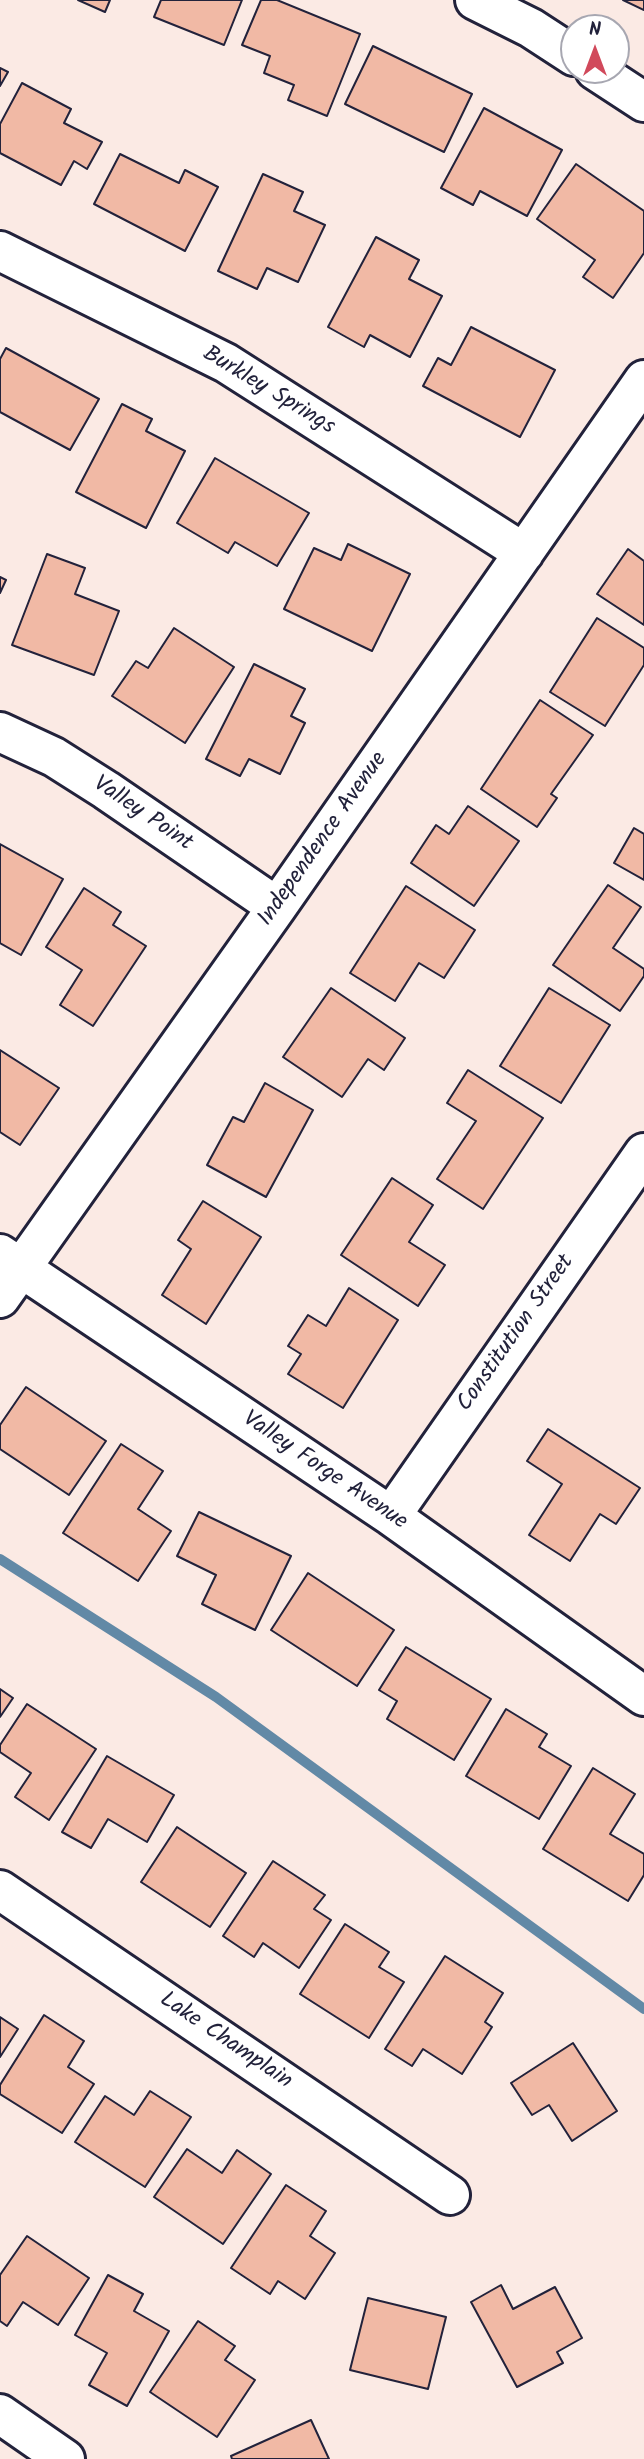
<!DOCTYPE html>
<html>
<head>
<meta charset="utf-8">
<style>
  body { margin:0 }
  #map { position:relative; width:644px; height:2459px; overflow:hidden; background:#fbeae4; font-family:Kalam,sans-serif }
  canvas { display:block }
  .north { position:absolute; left:560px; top:14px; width:70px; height:70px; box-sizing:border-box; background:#fff; border:2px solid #a7a7b1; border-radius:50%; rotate:0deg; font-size:19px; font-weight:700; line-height:28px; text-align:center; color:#22223b }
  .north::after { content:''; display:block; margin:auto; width:24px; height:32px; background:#d1495b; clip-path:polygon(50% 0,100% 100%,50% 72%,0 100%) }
</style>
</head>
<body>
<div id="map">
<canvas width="644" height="2459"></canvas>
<div class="north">N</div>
</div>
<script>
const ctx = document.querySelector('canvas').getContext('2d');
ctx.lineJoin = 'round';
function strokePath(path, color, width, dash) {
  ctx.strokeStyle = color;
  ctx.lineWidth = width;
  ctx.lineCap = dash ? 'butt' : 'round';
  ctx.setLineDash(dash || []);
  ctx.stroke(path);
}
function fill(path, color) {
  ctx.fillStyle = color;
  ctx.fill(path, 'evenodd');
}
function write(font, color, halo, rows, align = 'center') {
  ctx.font = font + ' Kalam,sans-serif';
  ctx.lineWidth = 5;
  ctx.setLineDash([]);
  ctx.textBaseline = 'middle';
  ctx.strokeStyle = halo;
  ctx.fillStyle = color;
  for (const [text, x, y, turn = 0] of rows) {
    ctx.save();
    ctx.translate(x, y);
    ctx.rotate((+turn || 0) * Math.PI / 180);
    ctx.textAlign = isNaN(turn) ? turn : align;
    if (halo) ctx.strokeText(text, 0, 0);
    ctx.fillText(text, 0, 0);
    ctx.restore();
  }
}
const stream = new Path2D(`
  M0,1559l216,138 428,312`);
const building = new Path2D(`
  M78,0h32l-5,12z
  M161,0h81l-18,45 -70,-28z
  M261,0h16l83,34 -33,82 -39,-16 6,-15 -30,-12 6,-17 -28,-11z
  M623,0h21v10z
  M373,46l99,48 -28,58 -99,-48z
  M0,68l8,4 -8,14z
  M22,83l49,26 -7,14 38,19 -15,27 -13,-8 -13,24 -61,-32v-29z
  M484,108l78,42 -35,66 -47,-25 -7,14 -32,-17z
  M120,154l59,29 6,-13 33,17 -33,64 -91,-47z
  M576,164l68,47v42l-31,45 -30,-21 12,-17 -58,-41z
  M263,174l40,18 -9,19 31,14 -27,57 -31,-14 -10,21 -39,-18z
  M376,237l43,23 -10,19 33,17 -32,61 -40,-22 -6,12 -36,-20z
  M471,327l84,43 -35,67 -97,-51 15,-28 13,7z
  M6,348l93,51 -29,51 -70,-38v-53z
  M122,404l30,15 -6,12 39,20 -39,77 -70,-36z
  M215,458l94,55 -32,53 -42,-24 -7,11 -51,-30z
  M348,544l62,30 -38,77 -88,-42 30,-61 27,12z
  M628,549l16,12v64l-47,-31z
  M47,554l38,14 -10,26 44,17 -25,64 -82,-30z
  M0,577l6,3 -6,13z
  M597,618l47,30v17l-39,61 -55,-34z
  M174,628l60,39 -49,76 -73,-47 24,-35 12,7z
  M254,664l51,25 -14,27 14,7 -25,51 -31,-15 -9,17 -34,-17z
  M540,700l53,35 -42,59 6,4 -20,29 -56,-38z
  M468,806l51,35 -45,65 -63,-43 25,-38 13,9z
  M634,828l10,6v46l-30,-17z
  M0,844l63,35 -42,76 -21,-12z
  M608,885l33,22 -28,41 31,21v7l-24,35 -67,-46z
  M406,886l69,44 -31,48 -25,-15 -24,38 -45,-28z
  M84,888l37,24 -8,13 33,21 -53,80 -33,-21 22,-35 -36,-23z
  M331,988l74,50 -21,32 -16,-11 -26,38 -59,-40z
  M549,988l61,37 -49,78 -61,-37z
  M0,1050l59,38 -39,57 -20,-13z
  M468,1070l75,48 -60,91 -46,-30 39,-58 -29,-18z
  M265,1083l48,27 -47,87 -59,-32 26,-48 11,5z
  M392,1178l41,27 -24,37 36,23 -27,41 -77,-51z
  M203,1201l58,36 -55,87 -44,-29 29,-46 -13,-9z
  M349,1288l49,32 -55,88 -55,-34 13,-20 -13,-8 20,-31 18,11z
  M26,1387l80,54 -37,54 -69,-46v-24z
  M548,1429l92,59 -24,36 -16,-10 -30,47 -41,-26 33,-51 -35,-23z
  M121,1444l42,27 -25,38 33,22 -33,50 -75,-48z
  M199,1512l92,44 -36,74 -53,-26 14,-29 -39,-19z
  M308,1573l86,57 -37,56 -86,-56z
  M406,1647l85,52 -37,61 -67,-41 10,-18 -18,-11z
  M0,1689l13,9 -13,19z
  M27,1704l69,45 -47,71 -34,-23 16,-24 -31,-21v-7z
  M506,1709l41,25 -8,13 32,19 -32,53 -73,-43z
  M107,1756l67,39 -27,47 -39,-23 -17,29 -29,-16z
  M593,1768l42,26 -25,40 34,20v21l-16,26 -85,-52z
  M177,1827l69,46 -36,54 -69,-45z
  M273,1861l52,34 -11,14 17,11 -32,48 -36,-25 -9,14 -31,-21z
  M345,1924l44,28 -10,15 25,15 -35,56 -69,-44z
  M445,1956l58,37 -18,29 7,5 -30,47 -39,-25 -11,17 -27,-17z
  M44,2015l40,26 -16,26 26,17 -32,49 -62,-39v-9z
  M0,2017l18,12 -18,28z
  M573,2043l44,68 -45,30 -23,-36 -17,10 -21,-32z
  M150,2091l41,26 -46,70 -70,-45 30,-46 29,19z
  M187,2149l35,24 15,-23 34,24 -48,70 -69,-47z
  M286,2185l40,26 -16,25 25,17 -30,46 -27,-18 -8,13 -39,-26z
  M27,2236l62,42 -31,47 -35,-23 -16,24 -7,-5v-46z
  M108,2275l35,19 -9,17 35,20 -42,75 -38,-21 18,-32 -32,-18z
  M501,2285l12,24 42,-22 27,51 -25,14 6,11 -46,24 -46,-85z
  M368,2298l78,19 -18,72 -78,-19z
  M198,2321l37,25 -10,14 30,20 -38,57 -67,-45z
  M311,2420l18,39h-97l-1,-3z`);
const minor = new Path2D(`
  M475,0l56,28 43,28
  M595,70l49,32
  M0,251l226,112 298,190
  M0,732l54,25 52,33 171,117
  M0,1254l391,262 253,180
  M0,1298l277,-391 367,-527
  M391,1516l253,-363
  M0,1890l450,305
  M0,2414l65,45`);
const streetNames = [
  ["Burkley Springs",268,392,31],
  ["Valley Point",142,815,34],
  ["Independence Avenue",324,840,-55],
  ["Constitution Street",517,1334,-55],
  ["Valley Forge Avenue",324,1472,34],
  ["Lake Champlain",225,2042,34]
];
strokePath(stream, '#6289a6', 10);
fill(building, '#f1b9a5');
strokePath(building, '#22223b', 2);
strokePath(minor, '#22223b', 44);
strokePath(minor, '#fff', 38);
write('23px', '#22223b', '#fff', streetNames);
</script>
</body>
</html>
